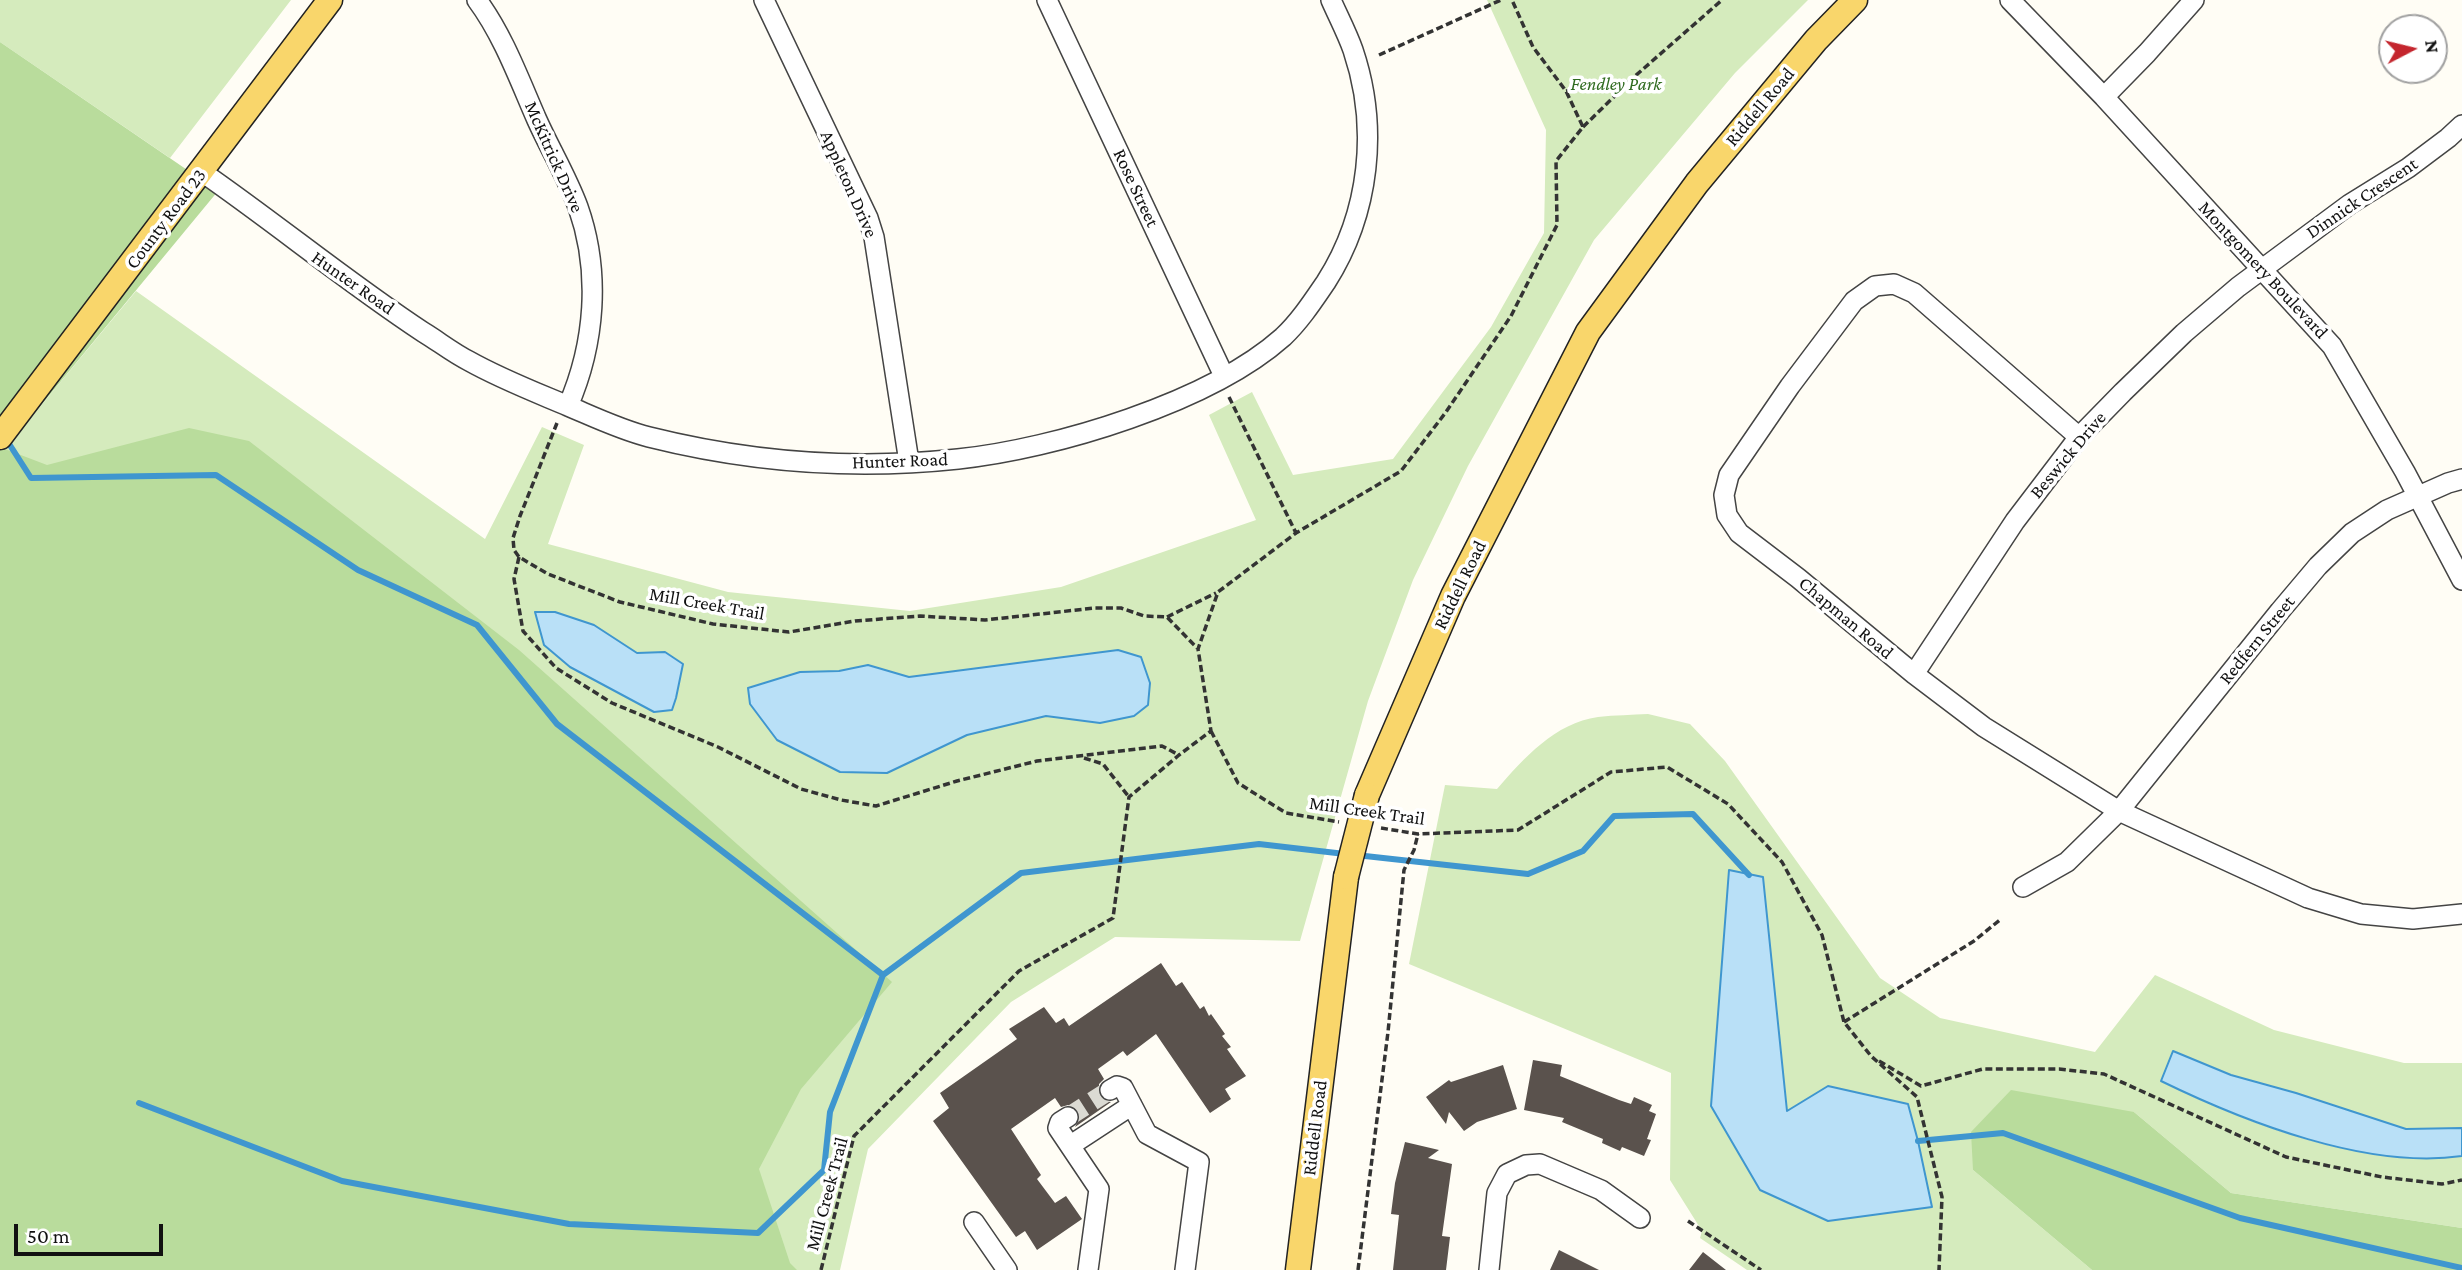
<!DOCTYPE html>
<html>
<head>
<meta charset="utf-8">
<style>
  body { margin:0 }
  #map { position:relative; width:2462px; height:1270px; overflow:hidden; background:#fffdf5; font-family:"Crimson Pro",serif }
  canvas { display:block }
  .north { position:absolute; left:2378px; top:14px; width:70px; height:70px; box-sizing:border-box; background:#fff; border:2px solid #a0a0a0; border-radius:50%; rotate:83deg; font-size:19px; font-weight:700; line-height:28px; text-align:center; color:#111 }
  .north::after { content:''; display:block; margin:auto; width:24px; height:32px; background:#c4262e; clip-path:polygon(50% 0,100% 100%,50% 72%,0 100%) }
  .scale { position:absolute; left:14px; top:1224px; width:149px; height:32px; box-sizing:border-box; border:4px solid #111; border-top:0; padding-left:9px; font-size:21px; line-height:24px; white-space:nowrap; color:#111; -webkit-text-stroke:5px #fff; paint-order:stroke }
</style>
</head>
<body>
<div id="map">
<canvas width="2462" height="1270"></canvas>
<div class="north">N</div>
<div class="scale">50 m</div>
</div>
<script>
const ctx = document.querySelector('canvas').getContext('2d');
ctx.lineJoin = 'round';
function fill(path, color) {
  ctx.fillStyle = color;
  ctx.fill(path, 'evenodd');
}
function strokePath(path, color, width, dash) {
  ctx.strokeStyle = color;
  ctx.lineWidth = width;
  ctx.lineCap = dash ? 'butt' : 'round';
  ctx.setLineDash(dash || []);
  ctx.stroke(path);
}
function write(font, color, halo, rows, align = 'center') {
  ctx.font = font + ' "Crimson Pro",serif';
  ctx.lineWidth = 7;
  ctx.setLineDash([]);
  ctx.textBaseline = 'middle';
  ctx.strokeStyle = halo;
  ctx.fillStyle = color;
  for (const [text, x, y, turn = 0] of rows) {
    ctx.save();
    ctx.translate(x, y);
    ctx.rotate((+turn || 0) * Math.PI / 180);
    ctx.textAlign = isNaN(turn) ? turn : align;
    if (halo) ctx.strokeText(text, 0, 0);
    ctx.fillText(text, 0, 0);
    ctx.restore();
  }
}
const green = new Path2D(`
  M0,0h291l-121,158 -170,-116z
  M1487,0h321l-73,73 -141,167 -126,226 -55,114 -45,121 -68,240 -185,-4 -104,65 -143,147 -28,121h-840l5,-821 131,-158 349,248 57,-112 42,18 -36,99 180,48 182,19 151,-24 195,-67 -47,-105 43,-23 41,83 100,-16 98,-132 53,-94 2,-103z
  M1648,714l42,10 35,37 155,217 60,40 155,34 60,-77 119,55 130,33h58v65l-56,1 -175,-54 -58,-24 -12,30c83,42 207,89 301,75v72l-231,-35 -97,-81 -161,58 119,100h-345l-47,-32 2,-7 -32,-51 1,-107 -262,-109 36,-179 52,4c27,-31 58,-66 101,-72 17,-2 34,-2 50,-3zM1729,871l34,6 24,234 121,-7 10,37 14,65 -172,-16 -49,-84z`);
const forest = new Path2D(`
  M0,42l218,149 -213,258 42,16 142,-37 60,13 270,209 373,332 -91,107 -42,80 31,94 7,7h-797z
  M2011,1090l123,22 97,81 231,35v42h-370l-119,-100 -2,-38z`);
const water = new Path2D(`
  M535,612h20l39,13 43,28 28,-1 18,12 -7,34 -4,12 -18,2 -84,-45 -26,-22z
  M1118,650l23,7 9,26 -2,22 -14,11 -34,7 -54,-7 -79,19 -80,38 -47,-1 -63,-32 -27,-36 -2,-16 52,-16 39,-1 29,-6 41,12z
  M1729,870l34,7 24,234 41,-25 80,18 10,37 14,66 -104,14 -68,-31 -49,-84z
  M2173,1051l58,24 65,18 110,36 56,-1v28c-94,14 -217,-34 -301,-75z`);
const stream = new Path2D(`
  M6,439l25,39 185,-3 142,95 119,55 80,99 326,251
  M1356,855l172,19 55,-23 31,-35 79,-2 56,61
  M139,1103l203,78 227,43 189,9 66,-63 6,-58 53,-137 138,-102 238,-29 86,10
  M1918,1141l85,-8 237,85 222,50`);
const building = new Path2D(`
  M1161,963l15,23 6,-4 18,27 4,-3 5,10 2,-2 14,20 -3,2 9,11 -4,2 19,27 -21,13 6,10 -21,14 -54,-79 -29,22 -4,-5 -25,18 6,10 -5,5v11l5,6 7,1 -36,25 5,-10 -2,-7 -10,-5 -7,2 -6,-9 -44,31 30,46 -4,4 18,24 11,-7 16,23 -45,31 -12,-19 -9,6 -83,-116 16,-13 -9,-15 77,-54 -8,-10 35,-22 12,16 8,-5 5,8z
  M1533,1060l29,5 -2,11 59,24 12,4 3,-7 18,8 -3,6 7,3 -9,25 4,1 -7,16 -22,-9 -2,4 -18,-8 1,-4 -41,-17 2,-4 -40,-8z
  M1503,1065l14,44 -40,13 -13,9 -15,-19 -3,12 -20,-27 23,-17 2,2z
  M1405,1142l34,8 -11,8 24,6 -10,72 8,1 -4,33h-53l6,-55 -8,-1 4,-31z
  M1559,1250l40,20h-49z
  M1703,1252l23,18h-37z`);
const minorTunnel = new Path2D(`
  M1068,1117l42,-27`);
const path = new Path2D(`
  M1379,55l122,-55
  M1566,91l60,-7 96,-84
  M1583,127l43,-42
  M1229,397l67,136
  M557,423l-37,93 -7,22 1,12 5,7 29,17 72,28 93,22 76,8 66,-11 65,-5 65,4 110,-12h26l23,8 23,1 30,31
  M519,557l-5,22 9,52 33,37 56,35 106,44 83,42 40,11 35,6 81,-25 80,-20 125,-15 17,9
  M1167,617l49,-24
  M1211,731l27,52 48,30 53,9
  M1084,758l19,6 26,33
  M1381,828l37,6 100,-4 93,-58 56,-5 61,37 54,58 40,73 22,87 27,34 46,41 25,100 -3,73
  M1844,1022l130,-81 27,-22
  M1879,1061l42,25 62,-17h76l45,5 182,83 96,20 60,7 20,-4
  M1688,1221l73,49
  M821,1270l33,-134 165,-165 94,-53 16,-121 50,-42 32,-24 -13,-82 20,-57 78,-59 105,-62 45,-59 65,-96 46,-91 -1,-64 27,-34 -17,-36 -33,-44 -21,-47
  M1358,1270l30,-238 16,-162 10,-20 4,-16`);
const minor = new Path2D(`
  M477,0c26,35 42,79 60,120 13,29 30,57 41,87 23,65 17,137 -10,199
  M764,0l104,218 6,19 35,225
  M1047,0l177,376
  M2010,0l94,97 228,249 73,126 57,108
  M2104,97l43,-44 47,-53
  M202,172c75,52 145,110 221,160 15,9 30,21 46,29 32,18 66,31 99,45 26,11 53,24 81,31 100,25 206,33 309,22 97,-10 252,-57 325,-122 17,-16 30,-36 43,-55 44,-69 53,-155 27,-232 -6,-17 -15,-34 -22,-50
  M2079,437l-165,-144 -20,-9 -19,2 -21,15 -64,85 -61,89 -5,20 3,20 12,18 59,45 116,96 70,53 135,84 189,87 53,16 52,5 49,-5
  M1914,674l101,-153 64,-84 44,-45 61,-59 54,-46 112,-83 58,-36 40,-30 14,-13
  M2023,887l44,-25 52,-51 161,-200 38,-45 34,-33 35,-23 61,-27 14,-4
  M1110,1090l7,-4 6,2 24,46 52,28 -14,108
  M1068,1117l-8,5 -2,6 41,61 -11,81
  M1071,1145l61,-40
  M974,1222l33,48
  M1489,1270l8,-77 10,-19 19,-9 14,-1 61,26 39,28`);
const major = new Path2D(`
  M0,437l330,-437
  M1367,795l86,-199 135,-264 109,-149 119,-143 39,-40
  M1298,1270l48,-393`);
const majorBridge = new Path2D(`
  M1346,877l21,-82`);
const parkNames = [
  ["Fendley Park",1616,84]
];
const streetNames = [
  ["Riddell Road",1760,107,-50],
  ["McKitrick Drive",554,157,66],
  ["Appleton Drive",849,184,66],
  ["Rose Street",1136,188,65],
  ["Dinnick Crescent",2362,198,-34],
  ["County Road 23",166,219,-53],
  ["Montgomery Boulevard",2263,270,47],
  ["Hunter Road",353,283,35],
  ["Beswick Drive",2068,455,-50],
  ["Hunter Road",900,461,-2],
  ["Riddell Road",1460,585,-64],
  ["Mill Creek Trail",707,604,10],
  ["Chapman Road",1846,618,40],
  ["Redfern Street",2257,640,-51],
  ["Mill Creek Trail",1367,811,8],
  ["Riddell Road",1315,1128,-83],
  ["Mill Creek Trail",827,1194,-75]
];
fill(green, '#d5ebbd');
fill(forest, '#b9dc9c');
fill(water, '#b9e0f7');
strokePath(water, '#3f96cf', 2);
strokePath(stream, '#3f96cf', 6);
fill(building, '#5a524d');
strokePath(minorTunnel, '#dbdad3', 19, [19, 10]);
strokePath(minor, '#444', 22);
strokePath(major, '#222', 27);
strokePath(path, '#333', 3.5, [7, 3.5]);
strokePath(minor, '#fff', 19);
strokePath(major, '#f9d66b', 24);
strokePath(majorBridge, '#222', 27, []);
strokePath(majorBridge, '#f9d66b', 24);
write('italic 19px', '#2f6b1f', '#fff', parkNames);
write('19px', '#111', '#fff', streetNames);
</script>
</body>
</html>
